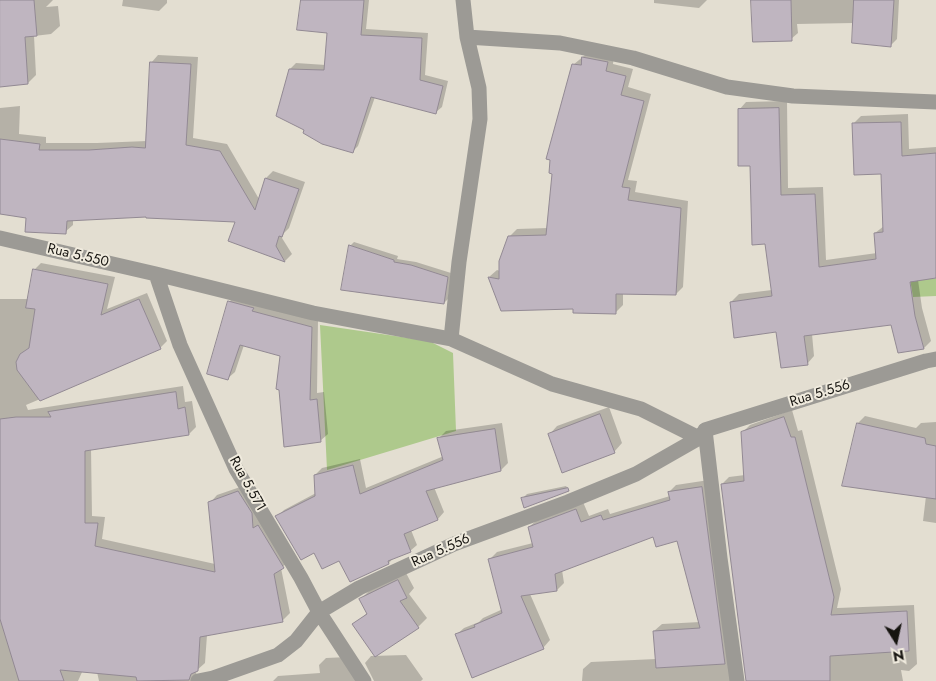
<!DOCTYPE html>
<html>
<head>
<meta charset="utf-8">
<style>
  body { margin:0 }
  #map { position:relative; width:936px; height:681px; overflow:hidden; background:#e3ded1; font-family:Jost,sans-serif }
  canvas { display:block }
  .north { position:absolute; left:871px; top:616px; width:50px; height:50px; -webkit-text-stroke:4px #f0ebde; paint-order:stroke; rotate:170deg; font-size:14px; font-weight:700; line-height:20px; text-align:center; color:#161410 }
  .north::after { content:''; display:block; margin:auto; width:18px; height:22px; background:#161410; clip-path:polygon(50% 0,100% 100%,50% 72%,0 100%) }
</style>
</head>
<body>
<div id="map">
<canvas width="936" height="681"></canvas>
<div class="north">N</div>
</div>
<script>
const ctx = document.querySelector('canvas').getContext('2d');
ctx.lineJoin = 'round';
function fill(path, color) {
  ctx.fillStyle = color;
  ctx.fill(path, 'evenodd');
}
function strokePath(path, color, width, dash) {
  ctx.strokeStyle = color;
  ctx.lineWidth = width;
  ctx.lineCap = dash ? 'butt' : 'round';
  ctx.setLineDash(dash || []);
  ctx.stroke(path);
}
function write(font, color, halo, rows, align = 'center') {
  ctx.font = font + ' Jost,sans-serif';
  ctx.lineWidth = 4;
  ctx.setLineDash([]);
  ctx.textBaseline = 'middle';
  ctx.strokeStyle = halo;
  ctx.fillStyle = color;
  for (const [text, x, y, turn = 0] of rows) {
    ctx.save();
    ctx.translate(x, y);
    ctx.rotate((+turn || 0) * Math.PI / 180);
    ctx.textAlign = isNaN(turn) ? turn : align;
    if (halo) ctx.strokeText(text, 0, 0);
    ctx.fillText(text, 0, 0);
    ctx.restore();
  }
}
const green = new Path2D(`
  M923,221l10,58 3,-1v18l-23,1 -11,-67z
  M320,325l109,16 24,12 3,78 -129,39z`);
const shadow = new Path2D(`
  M5,0h48l-7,7 12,-1 2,20 -9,8 -17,2 2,39 -8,8 -28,2v-75z
  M123,0h44v3l-8,8 -37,-5z
  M302,0h67l-3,29 62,4 -3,42 23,6 -6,26 -6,5 -61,-15 -17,49 -6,6 -46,-23 -16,-60 6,-6 30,2 2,-33z
  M654,0h53l-8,8 -45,-5z
  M752,0h147l-2,39 -6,6 -37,-22 -57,1 1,9 -7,6z
  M591,50l23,5 -1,9 20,5 -5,18 23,7 -23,86 9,1 -2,11 53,9 -5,86 -7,7 -53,-1v12l-7,7 -42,-4 -85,-31 8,-7 3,1 9,-34 8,-8 31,-1 25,-163z
  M158,55l40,2 -5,81 34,6 32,55 7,-21 7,-7 32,11 -16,46 -5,5 -2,5 10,16 -7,7 -56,-20 8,-20 -90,-5 -74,4v5l-8,7 -37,-15 -28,-4v-105l20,-2 -1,28 27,3v6h51l50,-2 4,-78z
  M787,101l1,87 35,-1 3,73 51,-7 -2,-20 9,-7 -2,-53 -29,-49 8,-8 47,-2 1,35 27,-2v130l-18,3 4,28 9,33 -7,7 -25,4 -7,-29 -80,11 2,22 -7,8 -30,-33 -46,-29 8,-8 33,-4 -6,-47 -27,-133 7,-8z
  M354,242l44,14 -1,3 19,3 35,11 -3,26 -4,4 -94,-57z
  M41,263l74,14 -8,32 40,-16 20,48 -7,7 -134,57 2,5 155,-24 2,16 7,-1 4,26 -7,7 -98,14 1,68 13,1 -3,22 113,25 -5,-61 7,-8 29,-10 45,75 -10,8 9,45 -7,7 -76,15 -2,28 -9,8 1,9 3,1h-101l-7,-31 -14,31h-78v-382h28l6,-29z
  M236,295l82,25 -1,73 7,-1 4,42 -8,7 -39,-86 -37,-10 -9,27 -8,7 2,-77z
  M609,407l13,36 -8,9 -65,-17 8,-9z
  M792,410l6,21 4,-1 39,159 -4,19 77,-3 3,59 -8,7 -8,-1 2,11h-156l-25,-197 7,-7 16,-2 -3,-42 8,-8z
  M865,416l51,12 5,-5 15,-1v101l-13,-2 3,-25 -83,-11 15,-62z
  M502,423l6,40 -7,7 -67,17 10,25 -6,7 -27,11 6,15 -7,6 -16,6 -5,6 -38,18 -11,-22 -25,-8 -38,-34 7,-7 32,-17 -1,-18 7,-7 38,-9 6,29 78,-32 -5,-18 7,-7z
  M709,480l30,201h-157l1,-12 8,-7 65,-3 -2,-28 8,-7 38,-2 -22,-83 -24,-3 -92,34 2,13 -7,7 -27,4 20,46 -7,8 -87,-13 8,-7 15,-6 4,-4 20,-9 -13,-50 7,-7 36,-9 -4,-16 8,-7 46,-18 6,14 19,-7 2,5 60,-18 -1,-4 7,-7z
  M566,486l3,4 -44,17 -2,-9 4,-4z
  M406,573l8,15 -5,6 18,24 -9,9 -43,28 -21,-30 14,-13 -7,-13 8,-8z
  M406,655l17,24 -2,2h-47l-9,-18 6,-7z
  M348,657l17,24h-92l5,-5 42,-3 -1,-8 7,-7z`);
const building = new Path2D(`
  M0,0h34l3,36 -12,1 3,47 -28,3z
  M301,0h63l-3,35 61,3 -2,42 23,6 -7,28 -65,-17 -18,56 -31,-9 -19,-11 1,-3 -28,-14 13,-47 35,1 3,-37 -30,-3z
  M751,0h40l1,41 -39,1z
  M854,0h40l-3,47 -39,-4z
  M582,57l26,5 -2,9 20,5 -5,19 23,6 -22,86 8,1 -2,12 53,8 -5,87 -60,-1v20l-43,-1v-4l-72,2 -13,-34 11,2v-18l9,-25 38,-1 6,-61 -3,-1 1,-13 -4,-1 26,-95 9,1z
  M150,62l41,2 -5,81 34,6 35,59 10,-32 34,11 -17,48 -3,-1 -3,10 9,16 -57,-21 7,-19 -89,-4v-1l-79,4 -1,13 -41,-2 1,-14 -26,-4v-75l40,5 -1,6h50l43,-3 13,1z
  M779,108l2,87 34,-1 4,73 57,-8 -2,-26 9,-1 -2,-58 -27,1 -2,-52 49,-1 1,34 34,-3v125l-26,4 5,34 9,33 -26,4 -7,-28 -87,11 4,29 -27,3 -5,-36 -42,6 -4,-36 42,-6 -7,-52 -13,1 -2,-79h-12v-57z
  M349,245l45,15v2l17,3 37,12 -4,27 -103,-14z
  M33,269l75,15 -7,31 38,-16 22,50 -121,52 -23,-31 -1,-8 4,-8 9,-6 6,-39 -9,-1z
  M228,301l26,7 -2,3 60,16 -2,73 7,-1 4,43 -37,5 -5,-57 -3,-1 4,-33 -40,-11 -12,35 -21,-6z
  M176,392l2,17 7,-2 4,28 -104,16v72h13l-3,23 120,26 -7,-70 30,-11 14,22 1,15 5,-3 26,43 -10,6 9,48 -83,15 -2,34 -7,3 -2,6 -52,1 -1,-4 -76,-7 4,11h-45l-19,-62v-200l16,-2h35l-3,-5z
  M600,414l15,39 -53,20 -14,-39z
  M784,417l7,20h4l39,160 -3,18 76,-4 2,40 -79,5v25h-84l-25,-197 23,-3 -3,-49z
  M857,423l68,15 1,6 10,2v53l-94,-13z
  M495,429l6,42 -75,20 12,29 -34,14 7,18 -23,9 1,3 -39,18 -11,-21 -17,8 -8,-16 -13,7 -26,-44 40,-20 -1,-21 39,-10 7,29 83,-34 -6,-22z
  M702,487l23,177 -69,4 -3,-37 47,-3 -23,-87 -21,6 -3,-10 -98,37 2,17 -36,5 23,53 -72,29 -17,-44 20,-7 -1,-2 28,-12 -14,-54 45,-12 -5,-20 48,-18 5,13 20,-7 2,5 67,-20 -2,-8z
  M568,488l1,3 -45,17 -3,-10z
  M398,580l9,18 -7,3 19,27 -44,29 -23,-33 15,-10 -8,-15z`);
const minor = new Path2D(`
  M467,37l93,6 73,15 94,29 66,9 143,6
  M0,238l156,36 157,39 138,26 101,45 89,25 58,29
  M156,274l24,71 56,124 65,109 18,34 45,69
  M451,339l8,-77 21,-143 -1,-31 -12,-51 -4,-37
  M705,430l15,128 17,123
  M705,430l221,-69 10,-2
  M198,681l15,-3 65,-23 18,-14 23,-29 40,-24 95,-44 114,-42 68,-28 63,-36 4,-5`);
const streetNames = [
  ["Rua 5.550",78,256,13],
  ["Rua 5.556",820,394,-17],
  ["Rua 5.571",247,484,61],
  ["Rua 5.556",441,551,-24]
];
fill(green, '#aec98c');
fill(shadow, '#0003');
fill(building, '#bfb5c0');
strokePath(building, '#928993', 1);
strokePath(minor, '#9c9a95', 15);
write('14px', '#161410', '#f0ebde', streetNames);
</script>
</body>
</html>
